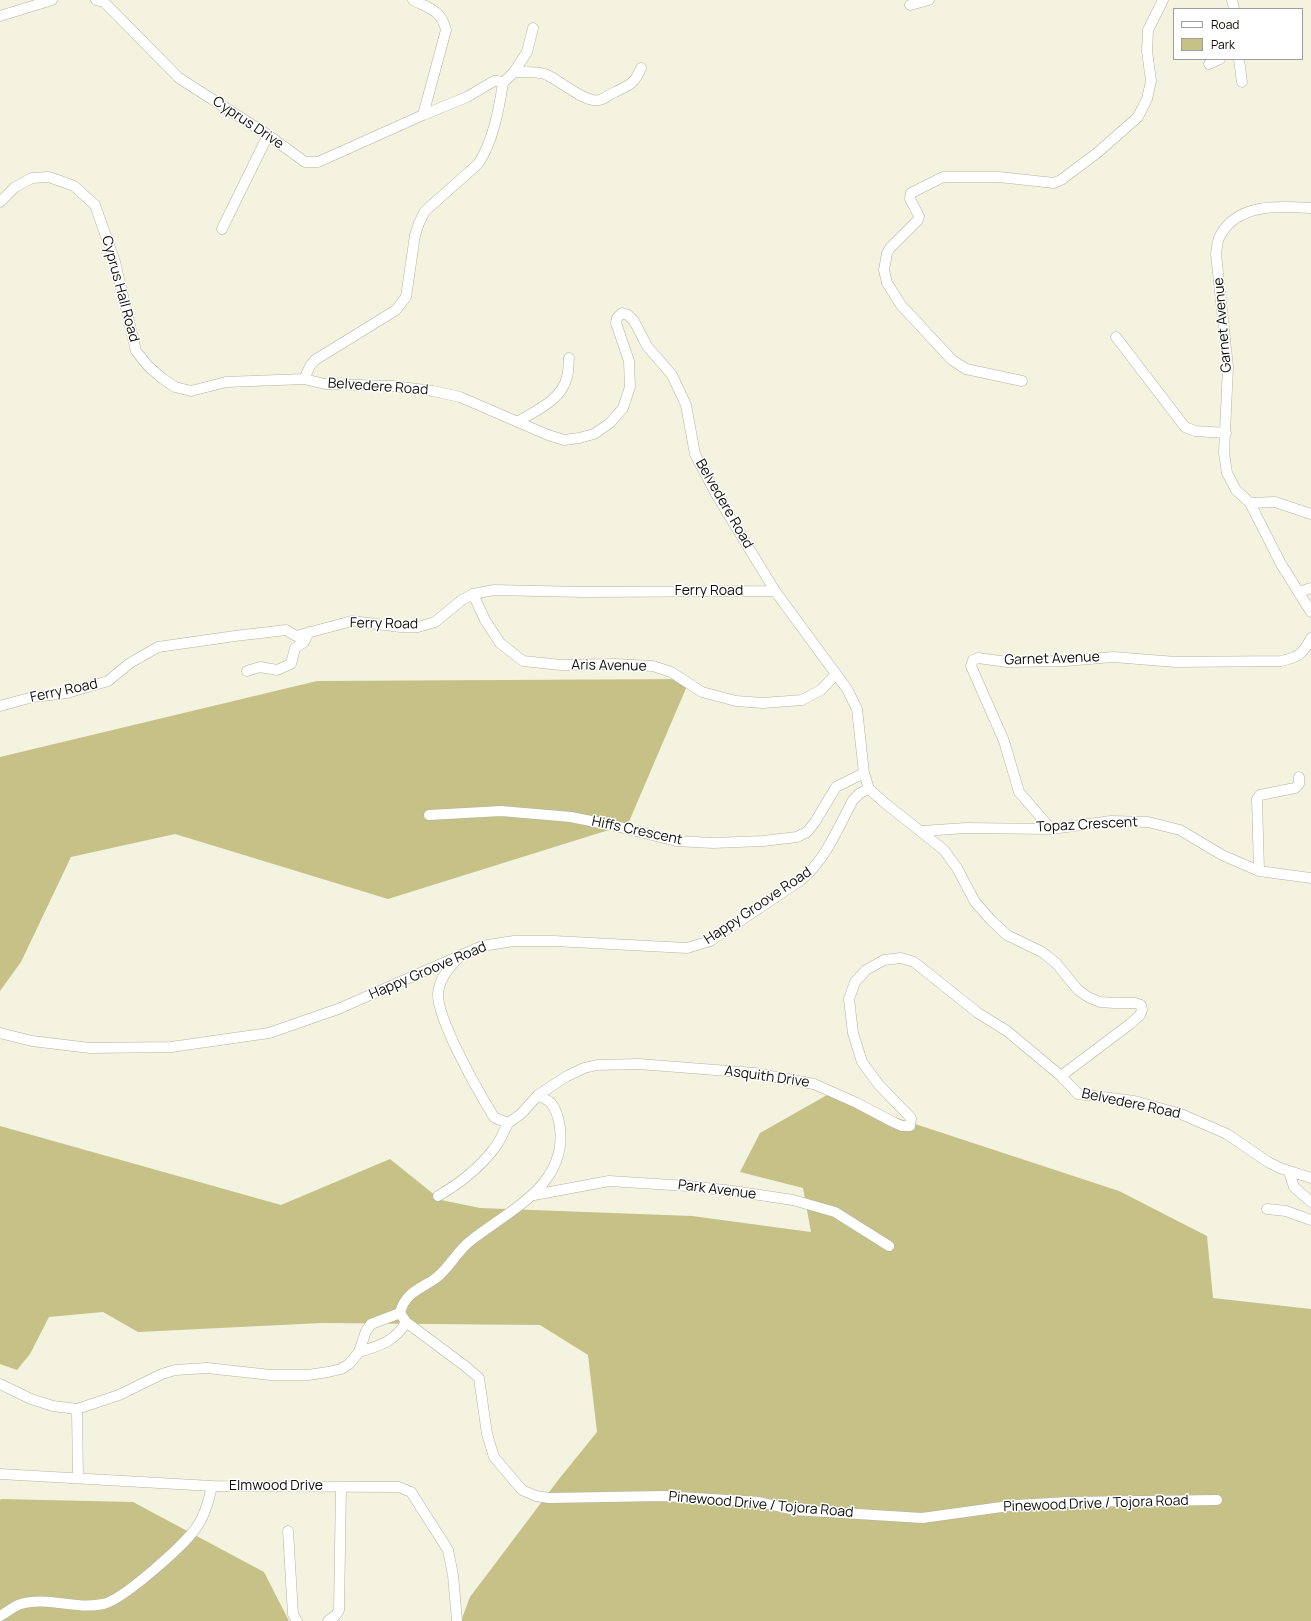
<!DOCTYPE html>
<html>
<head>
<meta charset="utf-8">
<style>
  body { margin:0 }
  #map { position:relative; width:1311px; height:1621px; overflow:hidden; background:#f4f3e0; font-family:Manrope,sans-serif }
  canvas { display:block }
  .legend { position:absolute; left:1173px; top:8px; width:130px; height:52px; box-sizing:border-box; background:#fff; border:1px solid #9e9e9c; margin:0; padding:5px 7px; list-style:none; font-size:12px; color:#0d0d07 }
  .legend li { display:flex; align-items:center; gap:8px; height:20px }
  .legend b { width:20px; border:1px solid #9e9e9c }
</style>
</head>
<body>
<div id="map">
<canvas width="1311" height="1621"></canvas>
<ul class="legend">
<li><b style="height:5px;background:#fff"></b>Road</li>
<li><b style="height:11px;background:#c6c187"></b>Park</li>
</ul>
</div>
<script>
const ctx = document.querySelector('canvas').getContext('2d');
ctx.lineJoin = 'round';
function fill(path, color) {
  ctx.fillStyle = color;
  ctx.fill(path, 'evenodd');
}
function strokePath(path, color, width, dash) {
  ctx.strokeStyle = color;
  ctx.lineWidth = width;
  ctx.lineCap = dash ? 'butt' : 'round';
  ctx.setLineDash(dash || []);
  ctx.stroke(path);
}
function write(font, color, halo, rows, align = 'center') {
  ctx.font = font + ' Manrope,sans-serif';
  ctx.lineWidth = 3;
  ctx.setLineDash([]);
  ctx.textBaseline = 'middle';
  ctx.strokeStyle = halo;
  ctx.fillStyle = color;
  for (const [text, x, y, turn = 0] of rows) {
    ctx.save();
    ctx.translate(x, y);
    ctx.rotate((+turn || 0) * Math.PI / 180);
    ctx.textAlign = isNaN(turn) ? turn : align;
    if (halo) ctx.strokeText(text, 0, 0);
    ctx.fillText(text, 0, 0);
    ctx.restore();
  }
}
const green = new Path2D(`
  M690,679l-62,145 -240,75 -213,-65 -104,23 -50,105 -21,29v-234l317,-76z
  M827,1095l292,96 88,45 6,62 98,11v312h-850l9,-24 89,-118 38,-47 -9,-77 -48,-30 -218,-2 -184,9 -35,-20 -54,5 -19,37 -13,16 -17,-6v-238l281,79 109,-46 51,41 39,8 212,8 119,16 -8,-44 -63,-16 20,-39z
  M1,1499l132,3 131,70 25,49h-289v-121z`);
const minor = new Path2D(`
  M96,0l8,2 75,76 89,57 37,27h13l105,-47
  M413,0c17,9 28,10 33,30l-23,85 44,-18 27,-16h4l5,2c-4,26 -10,59 -25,81l-53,47 -6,12 -4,12 -9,62 -10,13 -81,50 -5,6 -6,13 21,5 68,2 40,5 27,6 88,38 16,5 15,-2 15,-4 16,-11 13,-15 7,-21 -1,-26 -13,-38 1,-5 5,-5 6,2 6,6 13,25 25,29 14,30 9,49 21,40 59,97 72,98 10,20 7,64 5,16 17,15 58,46 13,18 18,34 16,18 16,15 35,17 14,11 22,27 10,7 12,5 14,1h21l6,2 1,5 -2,5 -10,9 -69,52
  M1232,0l2,9
  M910,5l19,-5
  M0,16l52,-16
  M1239,59l3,23
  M1209,64l11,-5
  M514,72c10,0 21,-1 31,2 13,5 41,30 54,26 6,-1 11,-6 16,-8 15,-7 20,-9 26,-24
  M503,83l11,-11 13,-20 6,-24
  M0,202l15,-15 17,-9 17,-1 25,9 21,19 20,57 21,89 12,15 15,13 12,8 16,4 35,-9 78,-3
  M1311,208c-32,-2 -74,-5 -91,28 -3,5 -3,12 -4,18l12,113 -4,86 3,20 9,17 14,13 31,61 30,48
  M222,229l46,-94
  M1116,337l69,90 10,4 31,2
  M1022,381l-56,-12 -14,-9 -51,-55 -14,-22 -3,-13 3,-17 3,-5 28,-28 1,-4 -9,-17 1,-6 32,-16h56l55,6 7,-3 36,-27 41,-36 9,-18 4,-18 -4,-30 1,-21 15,-30
  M517,422c18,-11 45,-22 50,-45 2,-6 1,-13 2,-19
  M1250,503l25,-1 36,12
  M1299,592l12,-4
  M473,594l12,26 15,23 23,18 38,4 53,-1 39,2 18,6 31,20 34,9 27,2 39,-3 19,-10 15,-16
  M247,671l13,-4 17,3 14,-6 4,-16 9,-6 5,-10
  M0,706l33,-9 34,-4 41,-12 22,-18 28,-16 77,-11 51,-6 10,6 56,-15 49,6h17l17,-5 27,-22 11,-6 21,-4 89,2 192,-1
  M429,815l72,-4 70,6 49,10 56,14 37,2 50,-2 34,-4 10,-5 8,-10 21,-35 28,-14
  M1051,829l-32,-37 -15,-51 -33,-75 2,-6 5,-2 29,4 58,-1 48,-4 63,5 105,-1c18,-4 22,-7 30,-23
  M922,831l44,-3 85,1 60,-8 37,1 32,8 42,25 37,16 52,7
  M1259,871l-2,-72 3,-4 35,-7 4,-4v-7
  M461,955c-10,11 -22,22 -23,39 -1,23 35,88 48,110 3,4 5,9 8,13 4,3 10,4 14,6l13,-9 17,-19 29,-19 17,-8 13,-3 42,-1 115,9 60,11 43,19 36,19 9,4h8l1,-8 -32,-33 -17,-23 -9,-29 -4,-34 6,-17 11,-12 18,-10 17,-2 13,4 64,51 29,18 54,45 17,18 56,7 47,13 46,20 41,28 12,6 31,10
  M0,1033l32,8 58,7 81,-1 98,-14 69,-24 144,-63 32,-5h40l133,7 23,-7 91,-61c25,-21 37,-52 52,-80l7,-7 9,-4
  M1289,1172l5,15 17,15
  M534,1195l75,-14 79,5 45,5 60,9 42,12 54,34
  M438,1196c21,-12 40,-27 55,-46 7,-8 11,-19 15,-27
  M1267,1209l19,2 25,9
  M400,1313l6,9 59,44 14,12 8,56 7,23 28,33 14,6 13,2 114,-2 96,6 35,8 128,8 94,-13 53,-3 148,-2
  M359,1352c20,-6 37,-11 47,-30
  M0,1384l31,15 22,7 24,3 42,-14 43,-21 13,-4 32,-2 64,7h37l20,-3 13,-3 8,-5 10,-12 7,-21 5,-7 29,-11c5,-21 21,-24 36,-35 13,-10 20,-25 33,-36 38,-31 98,-55 91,-114 -1,-8 -4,-19 -9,-25 -3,-3 -10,-6 -13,-8
  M77,1409l1,69
  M0,1474l212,12 187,1 12,5 37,58 5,25 4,46
  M288,1531l5,83 4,7
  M0,1616c7,-4 14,-10 21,-12 26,-8 55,6 82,0 20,-4 80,-58 93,-76 9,-12 13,-28 16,-42
  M328,1621l8,-6 3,-5 2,-123`);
const streetNames = [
  ["Cyprus Drive",248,123,34],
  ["Cyprus Hall Road",120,289,75],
  ["Garnet Avenue",1223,325,-95],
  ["Belvedere Road",378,387,4],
  ["Belvedere Road",724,504,60],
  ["Ferry Road",709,591],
  ["Ferry Road",384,624,1],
  ["Garnet Avenue",1052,659,-2],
  ["Aris Avenue",609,666,1],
  ["Ferry Road",64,691,-12],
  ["Topaz Crescent",1087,825,-3],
  ["Hiffs Crescent",637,831,12],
  ["Happy Groove Road",758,906,-34],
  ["Happy Groove Road",428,971,-23],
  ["Asquith Drive",767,1077,8],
  ["Belvedere Road",1131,1104,12],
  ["Park Avenue",717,1190,7],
  ["Elmwood Drive",276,1486],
  ["Pinewood Drive / Tojora Road",1096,1504,-2],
  ["Pinewood Drive / Tojora Road",761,1505,5]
];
fill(green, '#c6c187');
strokePath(minor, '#b3b3a0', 11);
strokePath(minor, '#fff', 10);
write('14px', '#0d0d07', '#fff', streetNames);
</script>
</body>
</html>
